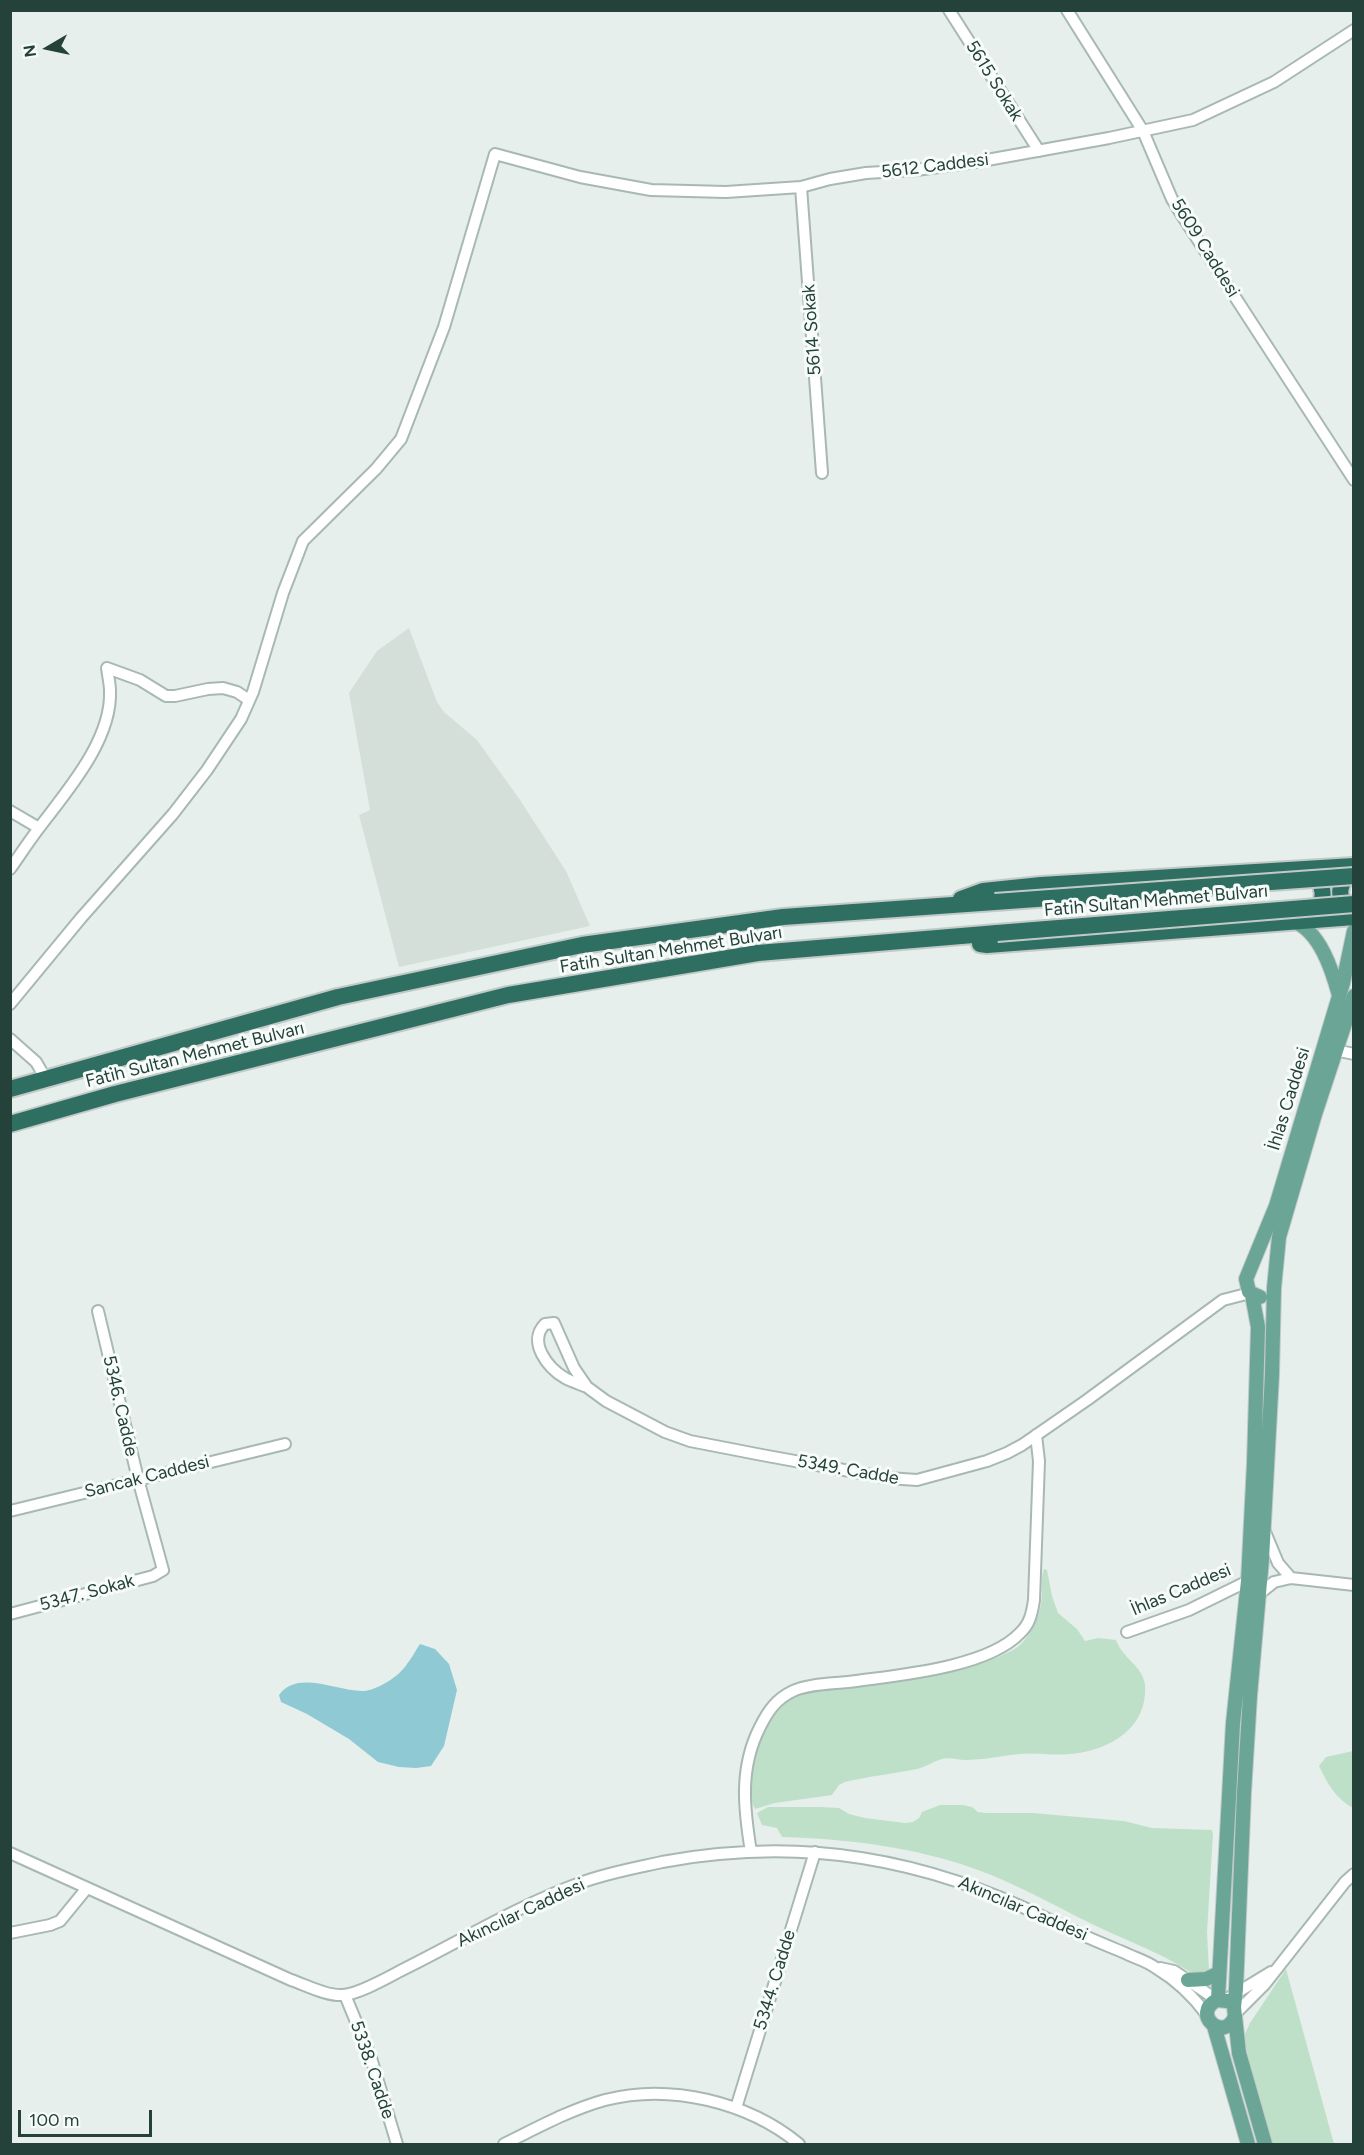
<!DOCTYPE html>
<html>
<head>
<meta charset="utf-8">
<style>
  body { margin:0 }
  #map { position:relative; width:1364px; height:2155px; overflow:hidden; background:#e6efeb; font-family:Figtree,sans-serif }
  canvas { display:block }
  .frame { position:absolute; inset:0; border:12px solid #24423a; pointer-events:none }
  .north { position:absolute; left:18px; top:18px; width:60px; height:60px; -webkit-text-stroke:4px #f7fbf9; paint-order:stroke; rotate:261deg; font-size:16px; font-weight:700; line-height:24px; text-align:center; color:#24423a }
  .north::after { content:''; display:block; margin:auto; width:21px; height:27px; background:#24423a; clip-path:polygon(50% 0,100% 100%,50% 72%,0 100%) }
  .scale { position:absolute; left:18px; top:2110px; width:134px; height:27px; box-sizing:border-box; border:3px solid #24423a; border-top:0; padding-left:8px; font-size:18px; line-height:21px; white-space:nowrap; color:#24423a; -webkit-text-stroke:4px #f7fbf9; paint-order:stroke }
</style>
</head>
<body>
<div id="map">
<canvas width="1364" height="2155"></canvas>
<div class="frame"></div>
<div class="north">N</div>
<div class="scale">100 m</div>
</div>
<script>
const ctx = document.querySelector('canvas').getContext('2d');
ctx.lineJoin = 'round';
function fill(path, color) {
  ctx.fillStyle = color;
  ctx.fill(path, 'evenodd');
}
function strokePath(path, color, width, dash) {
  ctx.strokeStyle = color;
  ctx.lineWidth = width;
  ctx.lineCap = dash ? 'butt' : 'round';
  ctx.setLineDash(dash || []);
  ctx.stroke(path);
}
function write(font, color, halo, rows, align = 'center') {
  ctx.font = font + ' Figtree,sans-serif';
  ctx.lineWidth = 6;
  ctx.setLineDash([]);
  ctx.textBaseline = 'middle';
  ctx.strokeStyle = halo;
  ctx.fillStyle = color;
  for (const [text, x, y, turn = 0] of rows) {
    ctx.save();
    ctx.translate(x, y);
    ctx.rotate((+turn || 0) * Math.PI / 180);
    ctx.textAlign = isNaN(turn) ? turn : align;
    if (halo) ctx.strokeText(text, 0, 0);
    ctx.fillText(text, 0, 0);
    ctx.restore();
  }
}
const built = new Path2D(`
  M409,628l28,74 7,10 33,28 43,60 46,71 24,55 -191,41 -40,-152 11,-5 -21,-117 28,-42z`);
const green = new Path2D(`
  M1044,1569l3,1 5,26 6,17 19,16 8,12 13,-3 18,2c6,18 27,26 29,45 3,44 -37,66 -75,69 -17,2 -34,-2 -51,0 -18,2 -36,6 -54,6 -7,0 -16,-3 -23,-1 -6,1 -16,8 -25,10 -24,5 -48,7 -72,13l-6,3 -7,10 -57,8 -20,6c-8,-16 -4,-37 0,-54 6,-21 15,-45 35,-57 16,-9 36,-8 54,-10 35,-3 152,-21 176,-43 13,-13 21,-32 22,-50 0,-9 -1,-18 2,-26z
  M1353,1751v57c-17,-9 -26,-25 -34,-42l7,-9z
  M940,1805h23l9,2 6,5 8,1h47l91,8 28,7 60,2 1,4 -6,98 2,39 -9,6c-13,-6 -24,-14 -36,-20 -24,-12 -50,-22 -74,-34 -37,-18 -73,-39 -112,-53 -63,-23 -129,-31 -196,-33l-5,-9 -15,-3 -5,-12 11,-6h52l19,1 10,6 16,4 40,5 8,-1 6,-4 3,-6z
  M1286,1969l48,175h-62l-24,-87 -4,-21 6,-13z`);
const water = new Path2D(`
  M420,1644l15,5 14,15 8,26 -13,56 -13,20 -15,2 -17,-1 -21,-5 -29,-23 -42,-25 -26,-12 -2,-7c19,-26 59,-3 85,-4 13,-1 36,-15 43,-27 5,-6 8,-13 13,-20z`);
const minor = new Path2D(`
  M949,10l90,141
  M1067,10l76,121 29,68 11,18 171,263
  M801,187l21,286
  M10,811l29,17
  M10,869c10,-14 19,-28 29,-41 28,-37 73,-88 71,-137 0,-7 -2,-15 -3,-23l33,12 26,16h9l33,-7 15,-1 14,4 12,8
  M10,1004l71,-86 92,-104 34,-44 34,-51 12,-27 30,-99 20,-52 73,-72 25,-30 43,-112 51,-173 85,23 71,13 75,2 75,-5 29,-8 36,-6 50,-3 60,-8 133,-24 84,-18 81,-38 80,-52
  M10,1039l26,23 10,17
  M1335,1050l19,4
  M587,1387c-7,-3 -15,-5 -22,-9 -17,-10 -38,-36 -20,-54l9,-1 20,45 13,19 19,14 59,31 25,9 72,14 126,23 29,2 70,-19 20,-8 15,-8 65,-45 136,-100 27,-7
  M10,1511l275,-67
  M1265,1532l13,31 13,15
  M1259,1594l15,-12 17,-4 63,7
  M10,1614l143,-38 10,-6 -25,-91 -40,-168
  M1127,1632l62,-22 59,-29
  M751,1852c-7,-43 -12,-84 9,-125 8,-16 16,-28 33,-36 18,-8 43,-7 63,-10 45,-6 132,-14 164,-48 10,-9 12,-20 14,-33l5,-139 -3,-26
  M10,1853l281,127c15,5 35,16 52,15 17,-1 47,-19 63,-27 58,-29 114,-63 174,-85 26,-10 55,-15 82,-21 140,-26 264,-4 390,59 24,12 49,22 73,32 10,5 22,8 31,15 20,12 37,28 51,47
  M10,1933l40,-8 10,-4 27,-33
  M1160,1968l14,3 43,29
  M345,1995l26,63 26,86
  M1230,1997l41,-25
  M1235,2014l30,-30 80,-102 9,-8
  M736,2108l79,-256
  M504,2144c33,-16 65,-34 101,-44 65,-17 143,2 194,44`);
const major = new Path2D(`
  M1293,921c27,10 39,49 46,74
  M1260,1297l-11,-5 -3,-13 30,-73 67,-223 11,-52
  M1188,1980l18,-1 13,-6
  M1218,1999l15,-276 15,-142 6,-118 4,-136 -6,-32
  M1227,2001l-10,-1c-27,14 8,44 18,16
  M1214,2026l34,118
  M1265,2144l-26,-91 -5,-46 2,-18 8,-196 6,-97 12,-137 10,-184 2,-87 5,-51 36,-123 39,-118`);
const highway = new Path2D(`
  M1309,870c17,12 18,33 3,47
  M961,899l22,-8 58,-6 313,-19
  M1353,914c-19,-18 -15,-28 0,-47
  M980,944l7,1 367,-28
  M10,1089l328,-92 244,-52 201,-28 212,-15
  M10,1124l105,-30 393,-99 250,-42 239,-20`);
const highwayBridge = new Path2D(`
  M995,902l359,-26
  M997,933l357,-29`);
const streetNames = [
  ["5615 Sokak",994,81,58],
  ["5612 Caddesi",935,166,-7],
  ["5609 Caddesi",1205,248,58],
  ["5614 Sokak",812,330,-94],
  ["Fatih Sultan Mehmet Bulvarı",1156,901,-5],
  ["Fatih Sultan Mehmet Bulvarı",671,950,-9],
  ["Fatih Sultan Mehmet Bulvarı",195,1055,-14],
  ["İhlas Caddesi",1289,1099,-73],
  ["5346. Cadde",120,1406,77],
  ["5349. Cadde",848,1470,10],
  ["Sancak Caddesi",147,1477,-14],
  ["İhlas Caddesi",1181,1590,-23],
  ["5347. Sokak",87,1593,-15],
  ["Akıncılar Caddesi",1023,1909,23],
  ["Akıncılar Caddesi",521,1913,-25],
  ["5344. Cadde",775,1980,-73],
  ["5338. Cadde",372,2070,71]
];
fill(built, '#d4dfda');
fill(green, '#bfe0c8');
fill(water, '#8ec9d4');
strokePath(minor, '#a8b8b2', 14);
strokePath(major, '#c2cac8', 16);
strokePath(highway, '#c2cac8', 20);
strokePath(minor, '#fff', 10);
strokePath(major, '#6aa596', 14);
strokePath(highway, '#2f6f62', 16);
strokePath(highwayBridge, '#c2cac8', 20, []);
strokePath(highwayBridge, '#2f6f62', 16);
write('18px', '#24423a', '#f7fbf9', streetNames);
</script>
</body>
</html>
